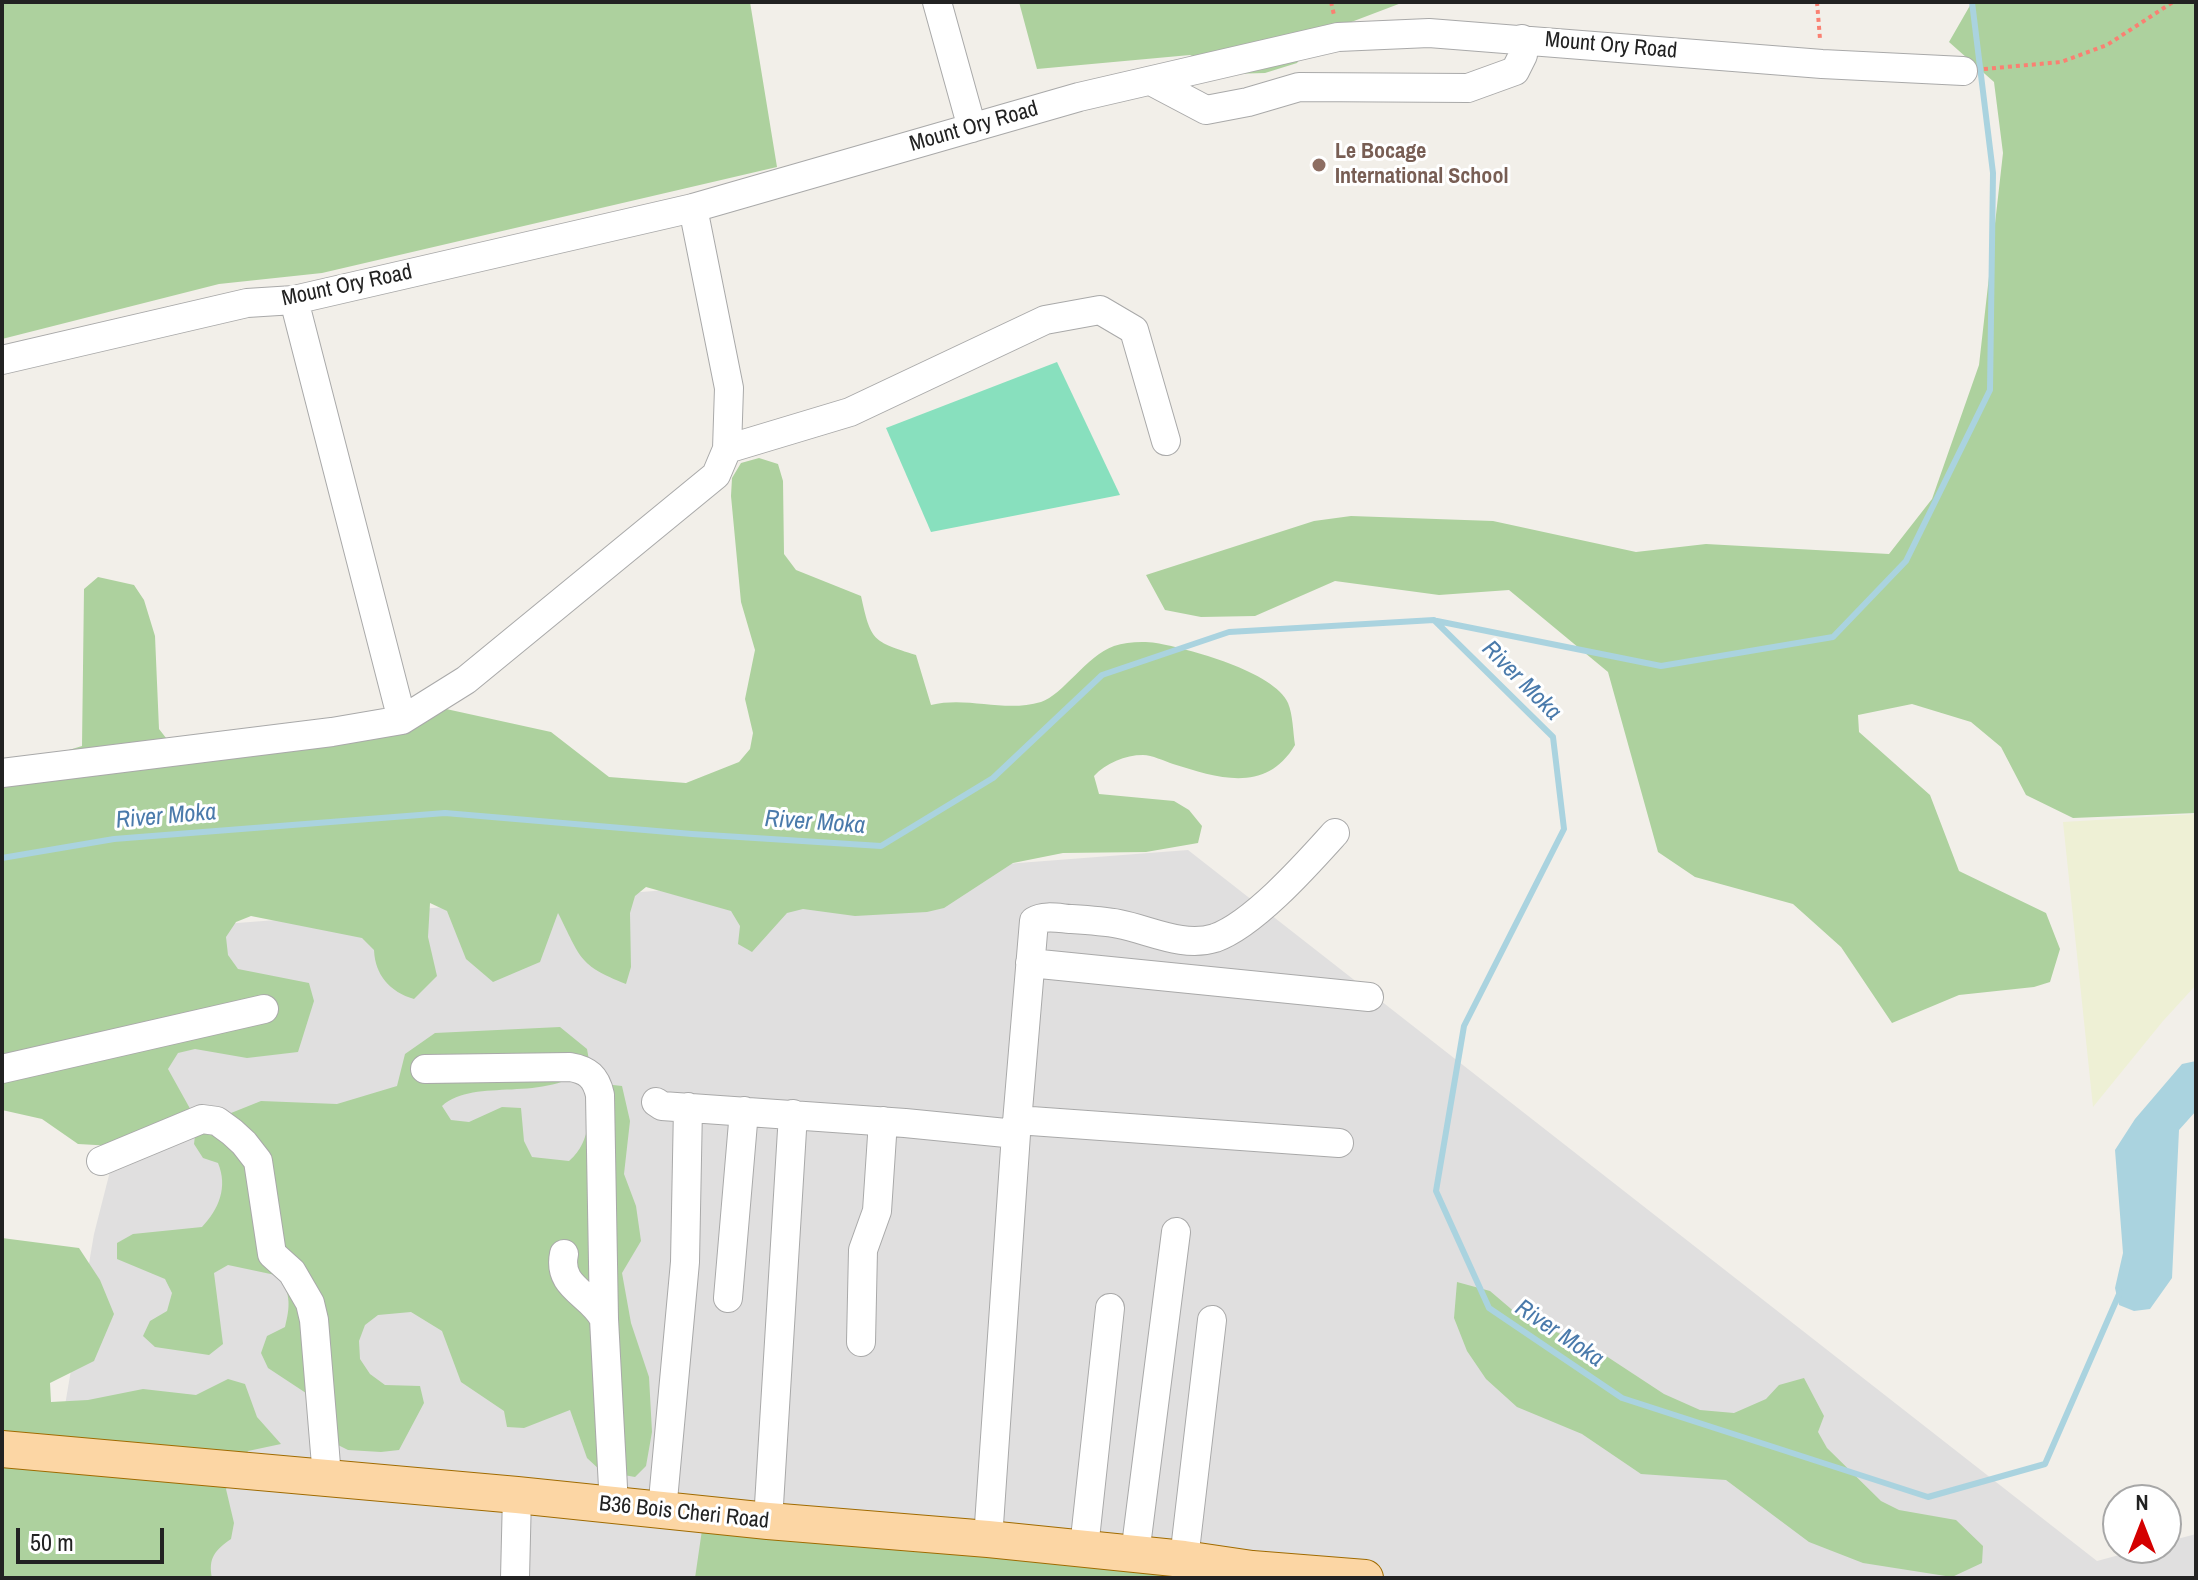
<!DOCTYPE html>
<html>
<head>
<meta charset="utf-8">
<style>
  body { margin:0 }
  #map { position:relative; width:2198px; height:1580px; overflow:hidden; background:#f2efe9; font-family:"Archivo Narrow",sans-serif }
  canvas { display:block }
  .frame { position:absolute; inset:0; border:4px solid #222; pointer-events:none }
  .north { position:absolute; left:2102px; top:1484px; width:80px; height:80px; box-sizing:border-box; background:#fff; border:2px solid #a7a7a7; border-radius:50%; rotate:0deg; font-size:22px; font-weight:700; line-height:32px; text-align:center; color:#222 }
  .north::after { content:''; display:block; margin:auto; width:28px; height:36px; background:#d40000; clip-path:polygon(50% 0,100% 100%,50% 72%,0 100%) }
  .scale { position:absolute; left:16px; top:1528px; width:148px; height:36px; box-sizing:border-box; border:4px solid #222; border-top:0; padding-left:10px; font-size:24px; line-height:28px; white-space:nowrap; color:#222; -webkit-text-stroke:6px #fff; paint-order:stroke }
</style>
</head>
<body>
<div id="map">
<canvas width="2198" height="1580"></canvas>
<div class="frame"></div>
<div class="north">N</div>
<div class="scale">50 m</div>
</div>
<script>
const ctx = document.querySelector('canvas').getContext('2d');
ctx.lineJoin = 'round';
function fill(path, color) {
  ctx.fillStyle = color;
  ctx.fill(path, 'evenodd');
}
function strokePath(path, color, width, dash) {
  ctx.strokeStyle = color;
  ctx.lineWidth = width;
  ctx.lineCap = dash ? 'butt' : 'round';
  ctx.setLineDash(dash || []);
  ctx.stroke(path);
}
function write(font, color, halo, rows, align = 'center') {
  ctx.font = font + ' "Archivo Narrow",sans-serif';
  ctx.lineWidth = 6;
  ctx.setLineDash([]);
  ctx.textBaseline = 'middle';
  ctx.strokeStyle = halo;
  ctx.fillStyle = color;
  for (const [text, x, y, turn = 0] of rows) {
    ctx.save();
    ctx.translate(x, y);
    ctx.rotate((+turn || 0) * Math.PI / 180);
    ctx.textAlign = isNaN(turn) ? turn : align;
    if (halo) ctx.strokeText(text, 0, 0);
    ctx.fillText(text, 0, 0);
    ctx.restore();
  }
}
const residential = new Path2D(`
  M1188,850l909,711 48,-13h21v-6l30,-8v44h-2132l-14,-84 44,-260 78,-306z`);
const farmland = new Path2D(`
  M2196,814v171l-33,36 -70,86 -30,-285z`);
const forest = new Path2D(`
  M2,2h748l27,165 -455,106 -103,11 -217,55z
  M1019,2h385l-87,33 -20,28 -32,10 -35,1 -40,-19 -153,14z
  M1972,2h224v811l-123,5 -47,-23 -25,-48 -30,-25 -59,-18 -54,11 1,17 71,63 29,76 87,42 14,36 -10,33 -16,5 -75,8 -67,28 -51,-76 -48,-43 -98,-27 -37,-25 -50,-180 -99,-82 -70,5 -104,-14 -80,35 -54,1 -36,-7 -19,-35 168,-54 37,-5 142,5 143,31 70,-8 183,10 43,-55 47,-134 24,-212 -9,-71 -45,-40z
  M759,458l19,6 5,17 1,73 12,16 65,26c10,45 11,45 55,59l15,50c37,-9 73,8 110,-3 22,-7 45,-46 73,-56 12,-4 29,-5 42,-3 31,5 119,29 132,60 5,12 5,29 7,42 -29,49 -77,33 -122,19 -9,-3 -21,-9 -30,-9 -18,0 -37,8 -49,21l5,18 75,7 15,9 13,16 -4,17 -52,9 -83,1 -50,10 -69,45 -17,4 -72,4 -52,-7 -16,4 -35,39 -14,-8 2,-18 -9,-15 -85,-24 -11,9 -5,17 1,54 -5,17c-48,-19 -45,-26 -68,-71l-18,49 -47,20 -27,-23 -19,-48 -17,-8 -2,34 9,39 -23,23c-24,-7 -39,-24 -40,-49l-12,-12 -111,-22 -15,6 -10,15 2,18 10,14 71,14 5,18 -16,51 -51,6 -52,-9 -17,4 -10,16 25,45 -62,33 -53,-3 -36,-25 -40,-9v-345l44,-8 36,-11 2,-157 14,-12 36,8 10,15 11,36 4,93 11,14 267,-36 114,25 58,45 77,6 53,-21 11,-13 3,-16 -8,-34 10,-49 -14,-48 -10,-106 1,-18 9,-15z
  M560,1027l27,22 3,17c-45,39 -114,10 -148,40l9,14 18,2 33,-15 19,1 3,33 8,16 37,4c25,-21 15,-49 35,-77l18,2 8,35 -6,53 12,32 5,35 -19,32 9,50 18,54 3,55 -6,34 -11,11 -34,-6 -14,-13 -17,-48 -46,18 -17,-1 -3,-16 -43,-29 -19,-51 -31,-19 -33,3 -13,10 -6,16 1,18 10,15 15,11 35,1 4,17 -25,47 -18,2 -33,-2 -14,-7 -22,-46 -44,-29 -7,-15 6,-17 18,-9c5,-20 6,-32 -5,-51l-52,-11 -14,8 9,71 -14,11 -54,-8 -12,-11 7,-15 17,-10 5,-18 -7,-14 -48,-20v-16l16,-9 69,-7c17,-18 26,-40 16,-64l-15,-5 -9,-14 2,-17 65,-26 76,3 60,-18 8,-32 30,-21z
  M2,1238l77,10 21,32 14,34 -20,47 -44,22 1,19 37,-2 55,-11 53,6 32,-16 17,5 12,33 24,27 -33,7 -22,38 8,34 -3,16c-16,11 -23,19 -19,39h-210z
  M1457,1282l33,9 27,23 83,38 64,42 36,16 34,3 32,-14 13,-14 25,-7 20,38 -6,16 9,16 54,53 18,9 57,10 27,26 -1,17 -30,14 -89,-14 -54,-21 -83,-62 -85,-6 -59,-40 -65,-27 -31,-28 -19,-28 -13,-33z
  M703,1523l561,55h-569z`);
const pitch = new Path2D(`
  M1057,362l63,133 -189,37 -45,-104z`);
const water = new Path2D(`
  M2196,1061v50l-17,19 -7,148 -22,31 -16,2 -15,-6 -4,-17 8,-35 -8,-103 20,-31 47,-55z`);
const stream = new Path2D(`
  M1437,621l224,45 172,-29 73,-76 84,-171 3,-217 -21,-171
  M2,858l112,-19 331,-26 247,21 189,12 112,-68 109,-103 127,-43 205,-12 119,117 11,92 -100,197 -28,165 53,117 133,90 306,99 117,-33 75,-172`);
const path = new Path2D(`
  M1331,2l3,13
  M1817,2l3,37
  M1984,69l77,-7 46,-17 66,-43`);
const minor = new Path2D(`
  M937,2l35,126
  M1151,81l55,29 42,-8 51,-15 169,1 47,-17 8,-16 -1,-16
  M294,300l108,420
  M2,360l245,-57 47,-3 399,-92 386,-111 259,-60 91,-4 393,31 141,7
  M727,449l123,-37 195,-92 55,-10 34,20 32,111
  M2,773l330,-41 70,-12 64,-40 250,-205 11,-26 2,-61 -36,-180
  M1030,963l339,34
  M2,1069l262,-60
  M425,1069l145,-2c18,3 26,10 30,28l4,224 10,187
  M656,1102l6,4 243,17 111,11
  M1017,1120l322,23
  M101,1161l101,-42 15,2 15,11 12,11 14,18 14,93 20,18 18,31 4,17 13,157
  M564,1254c-7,34 27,39 40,65
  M728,1298l16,-187
  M861,1342l2,-92 14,-39 6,-90
  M662,1511l23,-249 3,-155
  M768,1521l25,-407
  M988,1539l28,-405 18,-213c10,-6 24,-3 36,-2 16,1 33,2 49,5 31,6 64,24 96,14 39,-14 92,-74 120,-105
  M1084,1548l26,-240
  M1135,1554l41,-322
  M1184,1559l28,-239
  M515,1578l2,-83`);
const major = new Path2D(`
  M2,1449l515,46 251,26 220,18 196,20 68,10 113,9`);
const markers = [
  [1319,165,8,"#8d6e63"]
];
const streetNames = [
  ["Mount Ory Road",1611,46,5],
  ["Mount Ory Road",974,127,-16],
  ["Mount Ory Road",347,286,-12],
  ["B36 Bois Cheri Road",684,1513,6]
];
const educationNames = [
  ["Le Bocage",1335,152],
  ["International School",1335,177]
];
const waterNames = [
  ["River Moka",1521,681,45],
  ["River Moka",166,817,-5],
  ["River Moka",815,823,4],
  ["River Moka",1559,1334,34]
];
fill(residential, '#e0dfdf');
fill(farmland, '#eef0d5');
fill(forest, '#add19e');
fill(pitch, '#88e0be');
fill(water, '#aad3df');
strokePath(stream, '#aad3df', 6);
strokePath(minor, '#a9a9a9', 30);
strokePath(major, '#a06b00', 38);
strokePath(path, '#fa8072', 4, [4, 4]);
strokePath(minor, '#fff', 28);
strokePath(major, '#fcd6a4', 36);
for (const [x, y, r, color] of markers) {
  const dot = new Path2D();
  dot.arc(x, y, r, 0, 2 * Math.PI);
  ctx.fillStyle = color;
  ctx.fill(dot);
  strokePath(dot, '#fff', 3);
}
write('22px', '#222', '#fff', streetNames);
write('bold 22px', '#785e54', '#fff', educationNames, 'left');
write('italic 24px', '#4a7aab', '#fff', waterNames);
</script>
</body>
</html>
